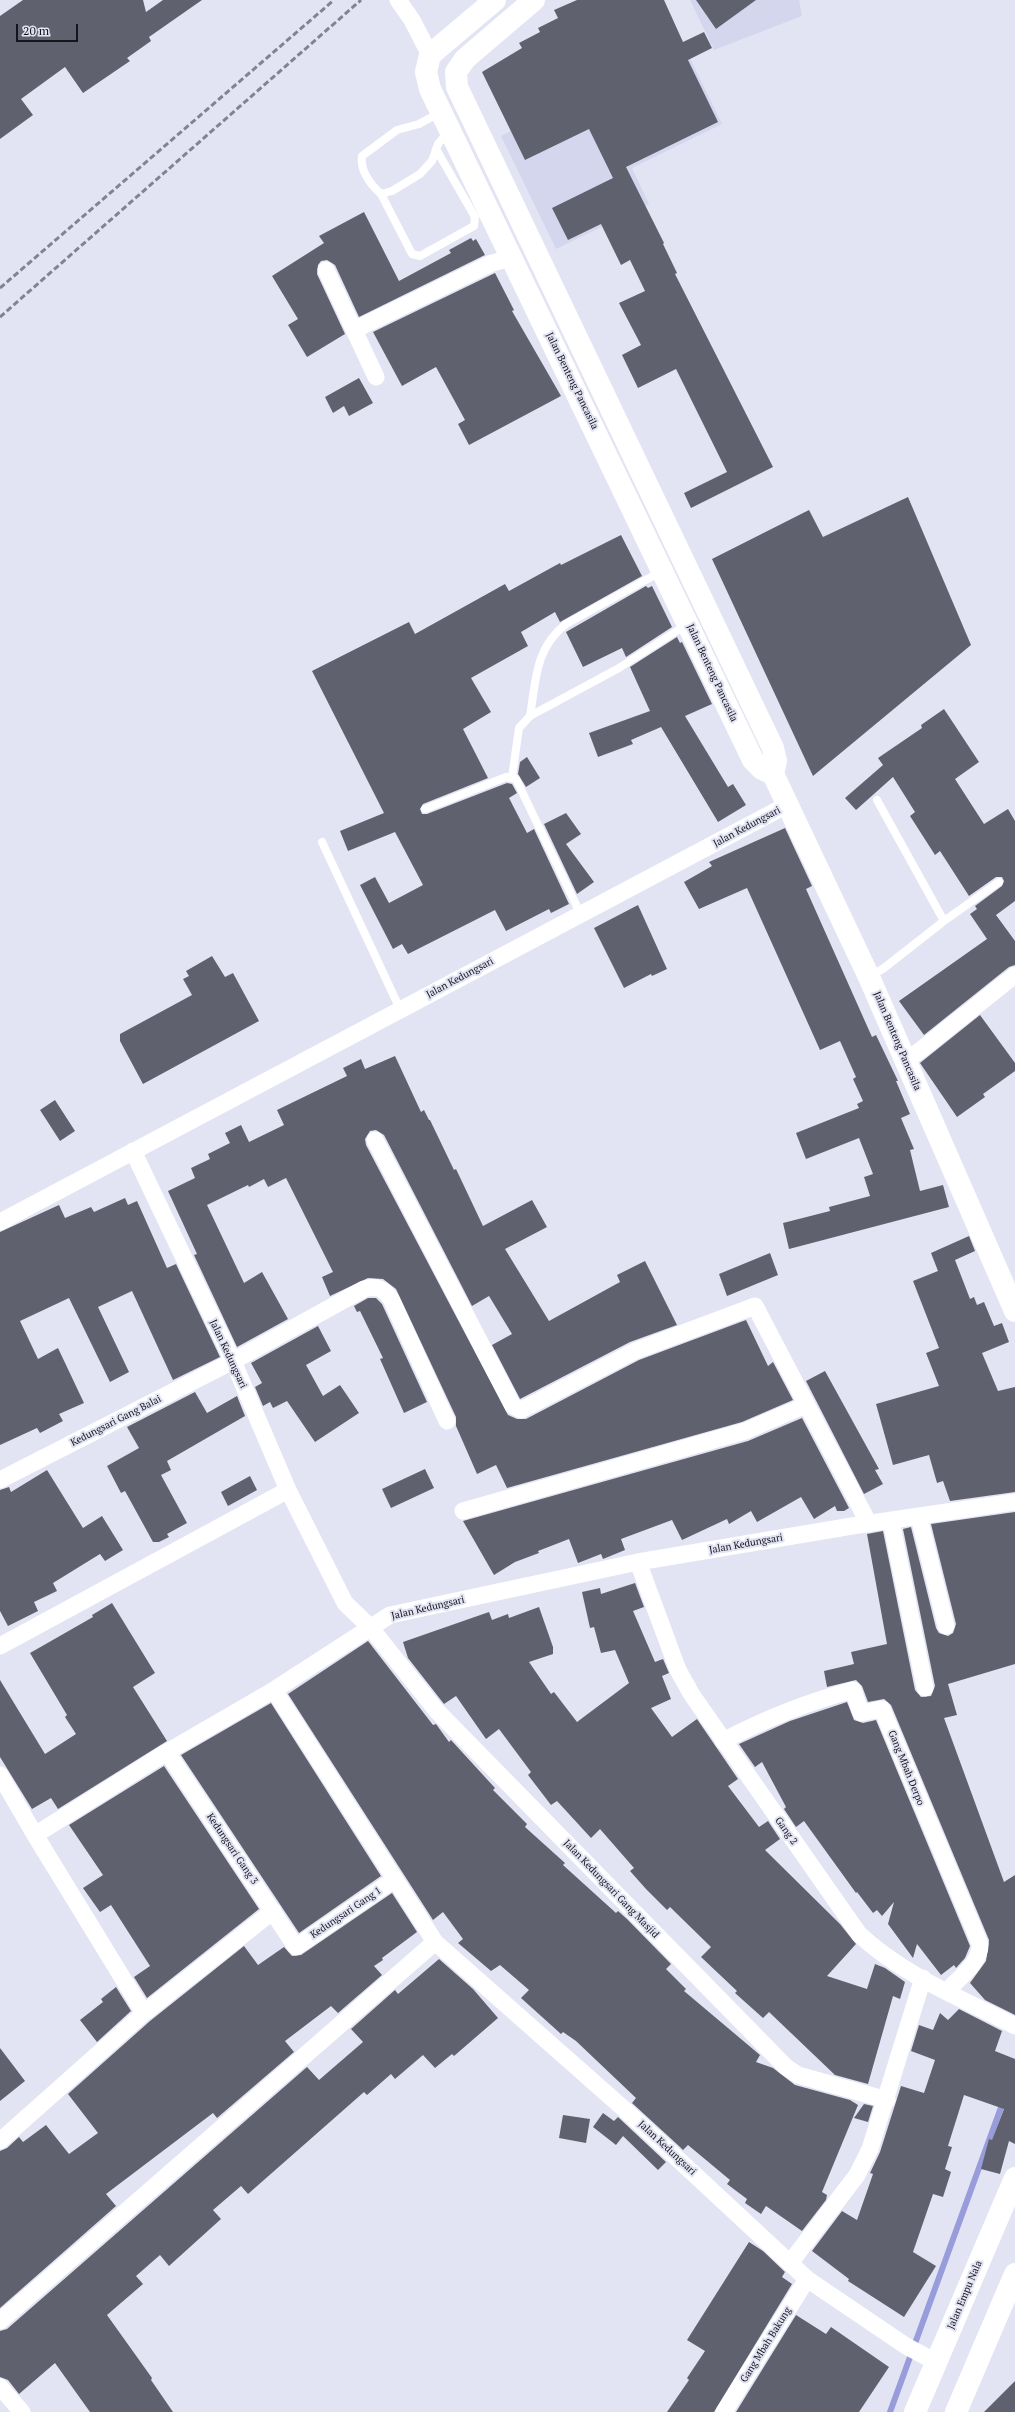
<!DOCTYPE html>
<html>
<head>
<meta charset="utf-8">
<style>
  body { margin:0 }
  #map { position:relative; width:1015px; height:2412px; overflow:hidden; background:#e2e4f4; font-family:"PT Serif",serif }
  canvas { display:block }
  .scale { position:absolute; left:16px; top:24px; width:62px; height:18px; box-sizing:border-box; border:2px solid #15151b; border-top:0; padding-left:5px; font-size:12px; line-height:14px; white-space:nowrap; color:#15151b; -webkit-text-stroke:3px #e2e4f4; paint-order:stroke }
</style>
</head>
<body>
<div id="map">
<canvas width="1015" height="2412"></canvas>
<div class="scale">20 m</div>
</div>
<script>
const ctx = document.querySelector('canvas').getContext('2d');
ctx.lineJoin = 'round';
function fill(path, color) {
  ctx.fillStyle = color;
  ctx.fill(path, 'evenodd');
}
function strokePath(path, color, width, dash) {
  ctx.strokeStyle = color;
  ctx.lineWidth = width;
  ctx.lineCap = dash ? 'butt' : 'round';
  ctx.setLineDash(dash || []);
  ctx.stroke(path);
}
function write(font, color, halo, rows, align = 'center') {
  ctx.font = font + ' "PT Serif",serif';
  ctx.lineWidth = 4;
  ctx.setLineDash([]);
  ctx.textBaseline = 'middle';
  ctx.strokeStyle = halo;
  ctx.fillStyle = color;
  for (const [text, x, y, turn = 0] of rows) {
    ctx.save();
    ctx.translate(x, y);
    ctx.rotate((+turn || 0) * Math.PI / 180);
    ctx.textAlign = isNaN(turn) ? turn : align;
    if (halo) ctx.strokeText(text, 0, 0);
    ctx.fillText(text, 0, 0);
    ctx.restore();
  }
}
const built = new Path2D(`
  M690,0h109l3,16 -88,34z
  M684,46l38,78 -90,44 17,36 -93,45 -55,-113z`);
const stream = new Path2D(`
  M890,2412l113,-310`);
const building = new Path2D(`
  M23,0h120l3,12 17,-12h39l-53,37 2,4 -24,17 3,3 -47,32 -18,-26 -44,32 12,16 -33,24v-123z
  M577,0h87l19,42 21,-10 8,16 -24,12 30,62 -92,45 38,76 -1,1 14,29 -2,1 98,193 -82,41 -7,-15 43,-21 -51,-103 -38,19 -16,-33 19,-10 -22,-42 26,-12 -15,-31 -9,5 -20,-41 -33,16 -16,-32 61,-30 -24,-49 -64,31 -43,-88 40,-24 -3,-5 21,-11 -2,-4 20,-10 -4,-8z
  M696,0h60l-40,29z
  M364,212l35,69 52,-28 -2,-3 22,-12 2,3 3,-2 9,16 -126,62 -24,-52 -8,-5 -6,1 -3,4 -1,9 28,60 -38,23 -19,-32 10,-6 -26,-43 52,-33 -5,-7z
  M495,273l19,37 -2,1 49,85 -92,49 -11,-21 7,-4 -29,-53 -34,19 -29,-54z
  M359,378l14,25 -24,13 -5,-10 -11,7 -8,-16z
  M908,497l63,148 -158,131 -101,-217 97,-49 14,27z
  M621,535l21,41 -82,46 -5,-10 -34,20 7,14 -57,32 20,34 -28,17 25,49 -65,26 -3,5 2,5h5l80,-31 5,1 5,9 -8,5 18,35 7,-4 35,75 -18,9 -2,-4 -43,22 -11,-21 -87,44 -6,-10 -9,5 -33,-64 15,-8 14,26 34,-18 -28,-53 -47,19 -8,-20 44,-18 -72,-142 97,-49 6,12 90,-50 4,7 51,-28 1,2z
  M646,586l2,2 4,-2 20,41 -46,30 -4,-9 -39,19 -17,-35z
  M677,637l3,6 2,-1 30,62 -27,12 43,71 5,-3 13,21 -28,17 -57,-95 -30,13 2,4 -35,13 -9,-24 61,-22 -20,-44z
  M944,709l35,53 -24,17 29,45 24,-15 7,12v80l-19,14 19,26v24l-6,2 -85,68 -25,-34 88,-62 -17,-25 7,-5 -2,-3 27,-20 2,-5 -2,-4h-6l-27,19 -29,-45 -5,4 -25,-39 5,-4 -22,-35 -37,33 -11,-12 38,-33 -5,-7 44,-30 -1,-3z
  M527,757l13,21 -14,9 -8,-13 2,-12z
  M566,813l15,21 -15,10 28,38 -17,12 -33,-70z
  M785,828l27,58 -6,3 66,148 4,-2 22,46h-2l14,33 -9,4 13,31 -4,1 10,41 23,-6 6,22 -160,42 -6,-26 47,-12 -1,-4 41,-11 -6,-19 9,-3 -14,-36 -53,21 -10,-26 63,-25 -2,-4 6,-3 -10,-22 3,-2 -16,-36 -20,9 -73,-162 -48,21 -15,-27 28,-16 -3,-4z
  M638,905l29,64 -15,7 -1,-2 -27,14 -30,-60z
  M212,956l13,21 8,-4 26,48 -116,63 -23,-43v-7l72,-39 -9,-16 6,-3 -3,-5z
  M980,1015l35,48v8l-32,23 2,3 -28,20 -37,-54z
  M395,1056l26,56 3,-2 5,10h1l24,50 2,-1 27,57 49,-26 15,27 -42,22 44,72 71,-39 -3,-7 28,-14 32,64 -47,17 -110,57 -28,-54 20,-11 -23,-38 -17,10 -88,-171 -8,-5 -6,1 -5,8 1,6 142,270 9,4h9l113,-59 107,-40 22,46 5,-4 20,38 -51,22 -235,66 -11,-23 -19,9 -21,-48v-9l-60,-128 -13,-10 -15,-1 -38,18 -8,-19 11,-5 -47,-94 -18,9 -4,-8 -15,8 -1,-2 -41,20 37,78 18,-11 26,47 -51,28 -43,-92 3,-1 -29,-63 27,-13 -4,-10 19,-9 -2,-5 22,-11 -5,-10 16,-8 8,17 35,-17 -7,-15 70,-34 -4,-8 18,-9 4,10z
  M55,1100l20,31 -15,10 -20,-31z
  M125,1198l3,7 9,-4 30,67 9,-4 44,93 -47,23 -41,-89 -34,16 31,65 -19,10 -41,-84 -49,23 18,38 20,-11 26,55 -25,11 4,7 -23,12 -3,-5 -37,17v-213l59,-27 6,13 26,-11 3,5z
  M969,1236l6,15 -20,9 15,39 4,-2 3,8 7,-3 10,24 8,-3 7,19 -27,11 16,38 17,-4v105l-65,9 -7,-20 -6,2 -8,-28 -36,10 -17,-61 63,-18 -13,-33 13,-5 -26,-67 25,-10 -7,-18z
  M770,1253l8,22 -51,21 -8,-22z
  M368,1298h8l6,6 45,98 -23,11 -24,-54 3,-1 -23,-47 -3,1 -3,-6z
  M318,1326l13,25 -25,14 17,31 17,-11 19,28 -44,29 -28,-41 -14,7 -3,-6 -7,4 -8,-19 7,-4 -11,-20z
  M825,1371l54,98 -4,1 8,14 -19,10 -58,-113z
  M195,1392l12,21 30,-17 8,20 -78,45 4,9 -10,5 26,48 -20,11 2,3 -10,5h-6l-28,-51 -4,2 -14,-27 32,-18 -12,-21z
  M802,1418l47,90 -5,3h-7l-2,-5 -21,13 -13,-22 -44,25 -6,-11 -22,13 -2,-5 -45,21 -10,-20 -51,19 4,11 -22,9 -2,-5 -23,9 -9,-24 -31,12 1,2 -24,9 -21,13 -31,-54 285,-80z
  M425,1469l9,19 -43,20 -9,-19z
  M47,1470l36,58 19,-12 21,34 -18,11 -5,-7 -47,29 4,8 -23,11 4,9 -30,15 -8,-15v-121l9,-3 2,5z
  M250,1476l7,14 -29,16 -7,-14z
  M1015,1512v152l-67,20 9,31 -13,3 60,164 11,-7v140l-30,-15 -15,-17 16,-22 3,-21 -98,-235 -7,-6 -16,3 -6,-16 -6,-6 -29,7 -3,-16 30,-7 -3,-12 36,-8 -20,-110 16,-3 32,159 6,7 10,-1 4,-10 -32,-157 8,-2 25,101 3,5 9,3 5,-3 3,-9 -25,-100z
  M635,1583l9,24 -11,4 22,51 8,-3 6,14 -7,3 9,23 -20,9 21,29 25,-18 41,60 -10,7 31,41 9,-6 12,18 -15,11 75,74 16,20 -29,32 40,13 8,-25 10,4 20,14 -5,17 -7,-3 -25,88 -33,-9 -66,-63 -6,6 -28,-25 2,-2 -36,-34 10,-10 -41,-40 -3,3 -21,-21 -16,-18 4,-3 -34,-39 -9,9 -34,-37 -6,4 -23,-30 3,-3 -32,-43 -13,10 -30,-43 -12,8 -36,-46 -5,-16 86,-30 3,8 16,-6 1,4 30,-11 14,40v7l-24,8 22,32 3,-2 23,30 52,-39 -14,-33 -14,3 -7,-26 -4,1 -8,-36 18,-4 1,6z
  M112,1603l43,70 -22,14 34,54 -109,68 -7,-11 -19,11 -32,-52v-77l45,74 31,-20 -11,-17 2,-2 -37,-62 63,-36 -1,-2z
  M368,1641l65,84 3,-1 13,18 2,-2 44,48 -2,2 34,34 -2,3 40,36 -2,2 53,48 2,-2 9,8 44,45 -5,5 20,20 -2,2 76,64 -4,7 17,6 22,17 55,15 8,5 -36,87 5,3 -1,5 -24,31 -36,-25 -5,8 -16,-11 2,-4 -20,-15 3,-4 -42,-35 -5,5 -3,-3 -48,-44 4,-5 -60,-57 -13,-9 -2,2 -40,-36 8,-8 -29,-25 -9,6 -33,-28 5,-4 -20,-27 -10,8 -145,-226z
  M847,1702l7,18 9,3 13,-3 94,226 -5,12 -9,10 -2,-3 -13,10 -24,-31 -4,14 -25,-34 6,-22 -12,14 -5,-6 -4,3 -16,-21 -1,1 -52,-72 -8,6 -12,-18 2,-2 -24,-45 -7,5 -16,-23 51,-23z
  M271,1703l110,173 -82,57 -118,-178z
  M164,1766l95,143 -112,89 -13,-21 16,-11 -39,-61 -11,7 -17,-24 20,-13 -34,-50z
  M392,1893l25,39 -35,26 1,2 -9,6 8,9 -44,38 -7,-7 -46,35 9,11 -77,66 -4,-5 -107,81 10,12 -116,102v-157l7,-3 12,-11 4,5 23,-17 23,29 29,-21 -30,-39 82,-73 94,-75 14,19 26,-18 8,9 9,-1z
  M439,1959l34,30 25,29 -44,38 -2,-2 -17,14 -12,-13 -28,24 -4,-5 -24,21 -3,-3 -116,102 -7,-8 -28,24 8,9 -52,47 -9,-11 -24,21 7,8 -36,31 45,63 -1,2 22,32h-83l-35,-49 -36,31 -11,-14 -8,-3v-46l7,-2 300,-262 12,13 44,-38 -12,-13 44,-39 3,4z
  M116,1987l15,24 -34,31 -17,-22 23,-18 -2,-3z
  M959,2009l43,22 -7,20 20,8v85l-6,-3 -9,33 -19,-5 8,-30 3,1 12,-31 -40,-14 -16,51 4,1 -7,22 6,3 -8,25 -10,-3 -20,58 23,14 -32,51 -56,-36 1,-2 -37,-28 30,-40 15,9 16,-46 -3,-1 10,-21 21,-66 23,7 11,-33 -24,-9 8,-26 14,5 7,-17 8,7z
  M0,2048l25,33 -25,20z
  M864,2104l9,2 -5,16 -14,-4z
  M603,2113l11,8 4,-4 48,45 -8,8 -35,-34 -7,9 -23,-18z
  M563,2115l27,4 -4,24 -27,-5z
  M749,2242l14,9 22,21 -3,5 10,7 -78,128h-47l22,-32 -2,-2 18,-27 -18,-11z
  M796,2315l30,19 5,-7 58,40 -30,45h-123z
  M1015,2381v31h-31z`);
const lane = new Path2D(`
  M441,112l-22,12 -22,6 -35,26c-2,15 8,28 19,38l11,-3 28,-17 12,-13 6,-17 10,-12
  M381,194l31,60 8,2 54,-30 1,-9 -39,-68
  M530,716c6,-36 5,-68 36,-92l96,-53
  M512,777l7,-49 11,-12 89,-48 67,-43
  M877,800l67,121 55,-39
  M425,809l81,-32 10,2 65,136
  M322,842l78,167
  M869,977l15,-9 60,-47`);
const street = new Path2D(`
  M398,0l14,20 18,35
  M326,270l50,107
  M354,330l138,-67 20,-5
  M904,1060l13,-7 98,-78
  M375,1140l138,266 8,4 114,-59 120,-45 114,218
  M133,1151l100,210 55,129 57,113 25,24 66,83 350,357 12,8 89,25
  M0,1222l787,-417
  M0,1480l233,-119 131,-72c13,-4 20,0 27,10l56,122
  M463,1511l282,-80 61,-26
  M919,1517l27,109
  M891,1521l34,167
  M638,1562l40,108 14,25 167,239c43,41 104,65 156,92
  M0,1646l288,-156
  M723,1741c42,-22 84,-39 130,-51l8,23 21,-4 98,235c1,18 -21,34 -33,47
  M167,1752l129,195 99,-68
  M0,1775l35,60
  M144,2013l-109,-178 132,-83 107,-62
  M0,2141l144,-128 129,-102
  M790,2263l67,-88 13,-26 53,-171
  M0,2321l435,-379
  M936,2362l-30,-16 -99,-67 -183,-170 -189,-167 -161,-252 116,-75 248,-53 220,-37 157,-23
  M0,2387l22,25
  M724,2412l83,-133`);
const secondary = new Path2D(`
  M495,0l-65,55 -4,17 4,17 323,671 9,9 11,5
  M534,0l-69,59 -9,13 1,15 316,661 3,13 -3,13 96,203 146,334
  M915,2412l100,-234
  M956,2412l59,-138`);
const rail = new Path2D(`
  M0,288l334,-288
  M0,317l361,-317`);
const streetNames = [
  ["Jalan Benteng Pancasila",572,381,64],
  ["Jalan Benteng Pancasila",712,673,65],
  ["Jalan Kedungsari",747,827,-28],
  ["Jalan Kedungsari",460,978,-28],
  ["Jalan Benteng Pancasila",897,1041,67],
  ["Jalan Kedungsari",228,1354,65],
  ["Kedungsari Gang Balai",116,1421,-27],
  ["Jalan Kedungsari",746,1544,-10],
  ["Jalan Kedungsari",428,1608,-13],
  ["Gang Mbah Derpo",906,1768,68],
  ["Gang 2",786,1831,55],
  ["Kedungsari Gang 3",232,1849,56],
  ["Jalan Kedungsari Gang Masjid",611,1889,46],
  ["Kedungsari Gang 1",346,1913,-34],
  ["Jalan Kedungsari",667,2148,43],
  ["Jalan Empu Nala",965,2295,-67],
  ["Gang Mbah Bakung",766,2345,-58]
];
fill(built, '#d4d6ee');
strokePath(stream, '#999cda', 6);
fill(building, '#60616f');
strokePath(lane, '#fff', 8);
strokePath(street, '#fff', 17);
strokePath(secondary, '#fff', 22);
strokePath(rail, '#82838e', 3, [6, 3]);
write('10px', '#15151b', '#e2e4f4', streetNames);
</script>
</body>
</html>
